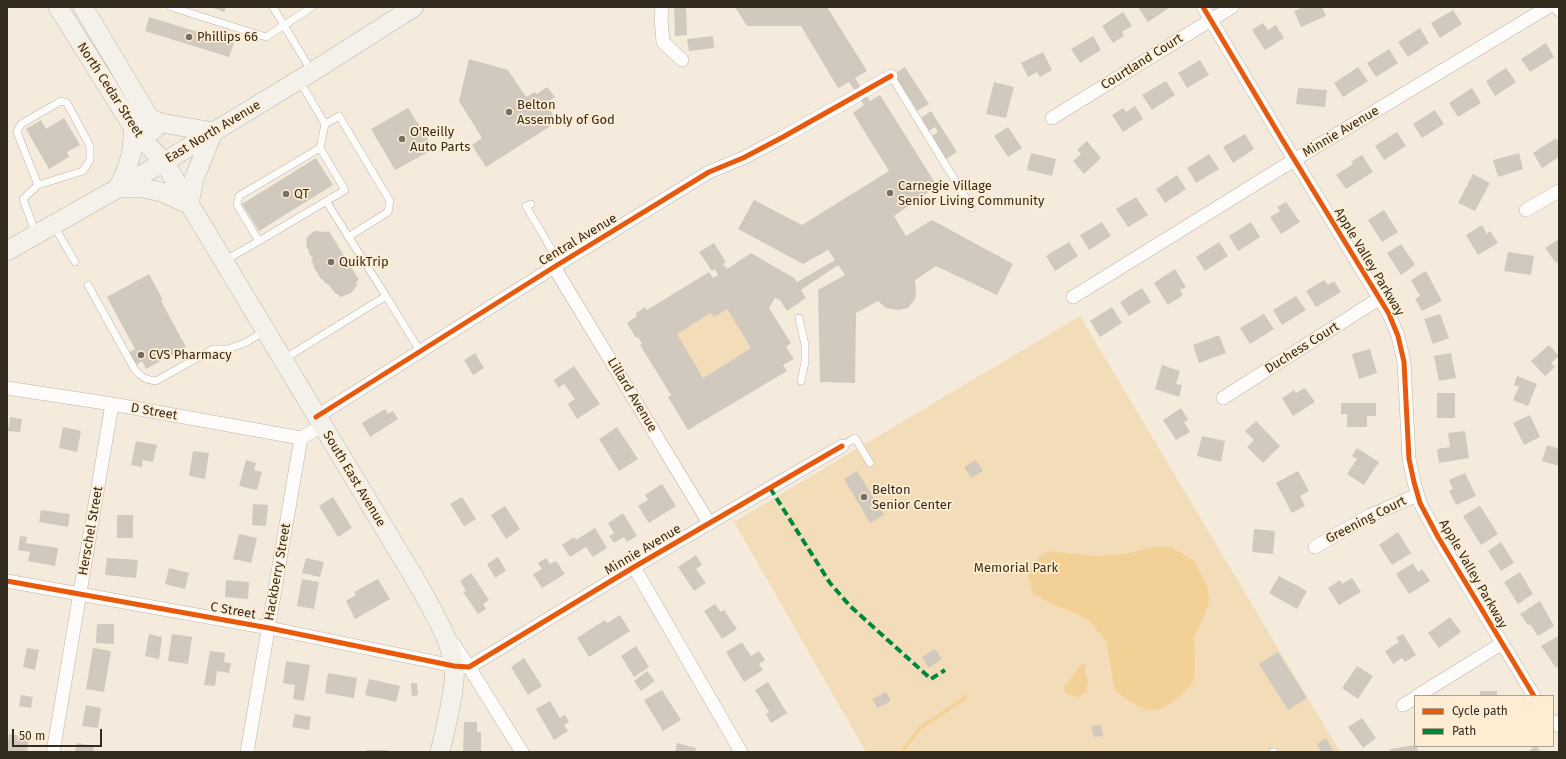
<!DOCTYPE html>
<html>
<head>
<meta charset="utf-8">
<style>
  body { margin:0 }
  #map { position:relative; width:1566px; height:759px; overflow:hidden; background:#f4ebdd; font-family:"Fira Sans",sans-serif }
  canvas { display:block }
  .frame { position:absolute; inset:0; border:8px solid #342c1f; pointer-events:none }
  .legend { position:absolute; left:1414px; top:695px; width:140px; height:52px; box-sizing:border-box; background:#feedd3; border:1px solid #ada08b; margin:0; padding:5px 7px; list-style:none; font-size:12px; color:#342c1f }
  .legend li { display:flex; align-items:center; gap:8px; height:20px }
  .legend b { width:20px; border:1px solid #ada08b }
  .scale { position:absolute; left:12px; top:729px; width:90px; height:18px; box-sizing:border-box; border:2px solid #342c1f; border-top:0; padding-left:5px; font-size:12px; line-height:14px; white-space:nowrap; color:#342c1f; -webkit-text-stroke:3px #feedd3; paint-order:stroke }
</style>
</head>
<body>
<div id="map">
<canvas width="1566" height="759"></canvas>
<div class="frame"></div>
<ul class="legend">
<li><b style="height:5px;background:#e8590c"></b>Cycle path</li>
<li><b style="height:5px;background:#00873e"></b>Path</li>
</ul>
<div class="scale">50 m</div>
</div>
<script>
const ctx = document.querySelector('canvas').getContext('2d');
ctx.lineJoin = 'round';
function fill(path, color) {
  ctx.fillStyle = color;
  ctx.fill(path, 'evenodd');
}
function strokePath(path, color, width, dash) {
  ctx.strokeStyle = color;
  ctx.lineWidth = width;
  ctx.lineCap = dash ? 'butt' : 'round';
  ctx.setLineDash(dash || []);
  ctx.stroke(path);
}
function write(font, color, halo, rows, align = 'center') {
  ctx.font = font + ' "Fira Sans",sans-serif';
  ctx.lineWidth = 3.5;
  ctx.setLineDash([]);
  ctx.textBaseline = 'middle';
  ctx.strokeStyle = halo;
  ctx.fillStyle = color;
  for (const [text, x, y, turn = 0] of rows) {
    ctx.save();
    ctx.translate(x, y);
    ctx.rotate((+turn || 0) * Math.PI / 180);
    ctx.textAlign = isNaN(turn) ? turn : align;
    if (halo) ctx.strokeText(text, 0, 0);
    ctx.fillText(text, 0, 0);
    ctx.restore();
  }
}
const green = new Path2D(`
  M727,309l24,39 -48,30 -26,-44 34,-21 3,4z
  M1080,316l260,436h-474l-132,-230z`);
const water = new Path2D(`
  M1154,547h18l22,14 13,25 2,17 -6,16 -9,17 1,29 -2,18c-34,33 -40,37 -78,7l-9,-48 -15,-20 -14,-8 -28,-11 -17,-11 -4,-16 9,-17 11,-8 49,5 29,-2z
  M1082,664l3,1v6l3,12 -2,3 1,5 -9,6 -11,-3 -4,-6z`);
const stream = new Path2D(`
  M902,752l17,-23 47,-32`);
const building = new Path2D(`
  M211,7h15l-2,5z
  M674,7h12l1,28 -12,1z
  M735,7h92l40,64 -12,7 15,23 10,-6 57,91 -43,30 12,20 26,-16 81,44 -16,31 -61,-29 -21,14 1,10 -1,9 -7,9 -10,2 -12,-2 -8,-7 -22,12 -1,70 -35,-1 -2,-92 27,-15 -7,-10 -37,25 5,8 -19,13 -7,-11 -5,-2 -6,10 22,35 -5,4 8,12 -11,6 4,6 -99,59 -20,-33 3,-2 -31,-50 2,-1 -4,-7 -2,1 -9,-15 10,-7 -2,-2 10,-7 2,3 62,-38 4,6 5,-3 -3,-6 -3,2 -13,-19 15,-9 12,19 -3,2 4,5 24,-16 43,25 3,4 38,-22 -7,-10 -25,14 -65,-35 16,-29 48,25 87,-54 -36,-58 11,-8 -15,-23 -11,6 -37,-62h-54zM727,309l24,39 -48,30 -26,-44 34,-21 3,4z
  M1141,7h27l1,1 -21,14 -9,-13z
  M1303,7h19l4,9 -25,11 -7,-16z
  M1453,10l9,14 -22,14 -9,-15z
  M1123,12l9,14 -10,6 2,4 -11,7 -11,-17z
  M149,17l85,26 -5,14 -84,-26z
  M1263,23l5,7 8,-5 8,13 -19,12 -13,-20z
  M1420,28l9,15 -21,14 -10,-15z
  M713,36l1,12 -25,3 -2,-12z
  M1093,36l8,14 -21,13 -9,-14z
  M1546,43l8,14 -24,15 -9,-13z
  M1389,49l9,14 -22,14 -9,-14z
  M1043,52l9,18 -12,7 -3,-5 -9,5 -7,-14z
  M469,59l39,11 18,27 9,-5 2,2 10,-7 8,10 -9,6 11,19 -71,45 -14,-22 10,-7 -23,-37z
  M1200,60l9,15 -22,13 -9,-15z
  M905,67l24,37 -12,7 -23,-37z
  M1358,67l10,14 -25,16 -9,-14z
  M1506,68l10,14 -21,14 -9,-15z
  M1166,81l9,14 -23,15 -10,-15z
  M994,82l20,5 -8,31 -20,-4z
  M1298,88l29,2 -2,17 -29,-3z
  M1472,88l9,15 -23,14 -9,-14z
  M1135,106l8,13 -20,13 -11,-17 11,-7 3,4z
  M408,108l26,41 -39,21 -24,-41z
  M1435,110l9,14 -22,14 -9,-14z
  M931,111l26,41 -11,7 -14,-23 6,-4 -3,-5 -6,4 -8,-13z
  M64,118l16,27 -13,7 2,5 -20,12 -23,-40 15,-9 5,9z
  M1008,127l14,21 -14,9 -14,-21z
  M1397,132l9,14 -22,14 -9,-14z
  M1245,134l9,15 -21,14 -10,-16z
  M1556,138l3,5v14l-17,11 -9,-15z
  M1087,141l14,17 -17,16 -11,-13 8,-7 -4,-4z
  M1031,153l25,6 -4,17 -25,-6z
  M1519,153l4,16 -25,8 -5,-17z
  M1209,154l10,15 -23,14 -9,-15z
  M1362,155l11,17 -27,17 -10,-14 17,-11 -2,-2z
  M316,158l17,27 -74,46 -17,-27z
  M1473,174l17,9 -15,28 -17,-8z
  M1177,175l9,14 -21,14 -9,-14z
  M1136,197l12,18 -20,12 -12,-18z
  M1286,202l14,20 -19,12 -11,-17 10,-6 -3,-4z
  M1384,210l14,22 -16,10 -14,-22z
  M1102,222l9,14 -22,14 -9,-15z
  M1251,222l9,15 -22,14 -9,-15z
  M1482,225l5,9 3,-3 8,12 -20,12 -12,-20z
  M315,231l12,1 2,-1 30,49 -3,2 1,3 -4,6 -4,3 -9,3 -2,-3h-2l-9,-11 -1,1 -4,-5h-1l-8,-13 1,-1 -3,-5 2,-2 -5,-6 1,-1 -3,-5 1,-2 -1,-4 3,-5z
  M1559,239v22l-3,2 -11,-15z
  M1069,242l9,14 -23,15 -9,-15z
  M1219,242l9,14 -23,15 -9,-14z
  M1401,244l14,21 -14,10 -14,-22z
  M1508,252l26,4 -3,19 -27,-4z
  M1175,269l11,18 -6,3 3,5 -15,10 -14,-22z
  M1426,271l16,30 -20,10 -7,-12 5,-3 -9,-16z
  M149,274l14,26 -2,1 25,46 -40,22 -4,-8 -7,5 -7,-13 7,-4 -28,-52z
  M1324,280l4,5 6,-4 7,11 -25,15 -10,-16z
  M1142,288l9,14 -22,14 -9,-14z
  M1296,296l10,14 -24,15 -9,-15z
  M1112,307l10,16 -22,14 -10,-16z
  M1264,314l10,15 -24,15 -10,-16z
  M1440,314l9,24 -16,6 -9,-25z
  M1219,335l7,18 -27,10 -6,-18z
  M1549,345l10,11 -8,7 4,4 -10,9 -14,-15z
  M1370,349l7,24 -18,6 -7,-25z
  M475,353l9,15 -11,7 -9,-15z
  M1451,353l5,25 -17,3 -5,-25z
  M1162,365l18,6 -4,13 6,1 -3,12 -24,-8z
  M574,366l26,38 -23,15 -9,-15 7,-5 -11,-15 -6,4 -4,-8z
  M1517,376l20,8 -9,22 -15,-6 6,-13 -5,-2z
  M1305,388l10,14 -22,14 -11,-18 12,-8 2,3z
  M1437,393h18v25h-18z
  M1341,403h35v13h-9v11h-20v-13h-6z
  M1181,408l7,12 -4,2 6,10 -14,8 -13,-20z
  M385,409l3,5 5,-3 5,8 -28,18 -8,-14z
  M1530,415l10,22 -16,8 -11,-22z
  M10,417l12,2 -2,13 -12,-1z
  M1256,421l24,25 -17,17 -16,-16 7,-7 -9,-9z
  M63,427l18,4 -4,21 -18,-4z
  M617,427l21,32 -19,12 -20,-32z
  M1465,431l4,27 -30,5 -2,-14 13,-2 -2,-14z
  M1202,436l23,5 -4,21 -24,-6z
  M136,441l21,4 -4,17 -10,-2 -1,7 -11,-2z
  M1547,445l12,4v17l-17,-5z
  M1357,448l22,14 -15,23 -17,-11 10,-15 -5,-3z
  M193,451l16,2 -4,26 -16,-3z
  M246,460l10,3 -2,7 8,2 -5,18 -18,-4z
  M976,460l7,11 -12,7 -7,-11z
  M857,471l27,44 -14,8 -26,-44z
  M1298,471l11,20 -9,5 5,10 -13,7 -16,-30z
  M1465,473l11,23 -20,9 -7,-14 4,-2 -4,-9z
  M662,484l14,22 -27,17 -11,-17 10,-6 -3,-5z
  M333,497l19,31 -14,9 -19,-31z
  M462,497l14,22 -12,7 -14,-22z
  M253,504l15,1 -2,21 -14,-1z
  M505,506l15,23 -14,10 -15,-24z
  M1480,506l18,28 -17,11 -18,-29z
  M41,510l29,4 -2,13 -29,-5z
  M623,513l14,23 -10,6 -3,-5 -10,6 -5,-7 5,-3 -6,-10z
  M117,515h16v23h-16z
  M595,528l12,20 -14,9 -7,-10 -16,10 -8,-12 12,-8 2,3z
  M1254,529l21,2 -2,23 -21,-2z
  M1398,532l13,21 -19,12 -13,-20z
  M239,534l18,4 -6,25 -18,-4z
  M20,536l7,1 -1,6 32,5 -3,18 -27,-5 2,-9 -12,-2z
  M1501,542l13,21 -13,8 -13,-20z
  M696,555l6,10 -6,4 10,14 -12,8 -16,-24z
  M498,557l8,14 -11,7 -8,-14z
  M107,558l31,2 -2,18 -31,-3z
  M306,558l18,4 -4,15 -18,-4z
  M546,558l4,6 6,-3 9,13 -23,14 -9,-14 9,-5 -4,-6z
  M1413,563l5,9 4,-3 8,12 -21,13 -13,-20z
  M169,568l20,5 -4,16 -20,-5z
  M1520,572l13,22 -15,10 -14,-22z
  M471,573l18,27 -6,4 3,5 -8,5 -15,-22 3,-1 -6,-10z
  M1279,576l28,15 -10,18 -28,-16z
  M1352,578l9,14 -22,13 -11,-17 12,-8 2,4z
  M302,579l17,3 -5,27 -17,-3z
  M378,579l12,20 -35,20 -9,-18 10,-6 -2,-3z
  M226,580l23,2 -1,17 -23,-2z
  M1540,601l14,25 -16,10 -8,-12 -2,1 -8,-11z
  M715,604l6,8 3,-2 13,19 -15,10 -18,-28z
  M620,615l10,16 -41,26 -12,-19 28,-18 2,3z
  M1450,617l11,15 -22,16 -11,-15z
  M97,624h17v20l-18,-1z
  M149,634l13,3 -3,22 -14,-3z
  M172,634l20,3 -4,27 -20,-3z
  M1403,634l13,21 -11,7 -3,-4 -9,6 -8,-13 14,-9 -3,-4z
  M1558,636l1,2v28l-3,2 -15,-22z
  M742,642l9,14 8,-5 6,9 -6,4 4,6 -19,12 -18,-30z
  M636,646l13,21 -15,10 -13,-21z
  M27,648l12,2 -4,20 -12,-3z
  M93,648l18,3 -7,41 -18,-3z
  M935,649l7,10 -13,9 -7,-11z
  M210,651l15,2 -1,9 7,1 -2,10 -12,-2 -2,15 -11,-1z
  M1278,652l29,46 -19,12 -29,-46z
  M524,658l18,28 -14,9 -17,-28z
  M286,661l24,4 -6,36 -11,-2 2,-14 -12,-2z
  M1357,666l16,10 -15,23 -16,-11z
  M647,671l8,10 -14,10 -7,-10z
  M328,673l29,5 -3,20 -29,-5z
  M369,679l31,7 -4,16 -31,-7z
  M768,682l19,31 -16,10 -5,-9 3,-2 -14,-22z
  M411,683h6l1,12 -6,1z
  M662,690l19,30 -18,11 -19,-31z
  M1480,691h17v5h-17z
  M886,692l5,9 -14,7 -5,-9z
  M21,695l12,2 -2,11 -12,-2z
  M550,701l10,17 5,-3 4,7 -5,3 4,6 -14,9 -18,-31z
  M86,705l15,3 -3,20 -16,-2z
  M295,714l16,3 -2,13 -17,-3z
  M1362,718l14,20 -13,10 -15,-21z
  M464,722h13v10h4v20h-18z
  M1101,725l2,11 -9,1 -3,-11z
  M9,734l20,3 -2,15h-20z
  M1326,738l8,14h-13l-4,-8z
  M77,743l17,3 -1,6h-18z
  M677,743l19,5 -1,4h-20z
  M1415,745l2,1 1,6h-27l-1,-3z
  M1536,746l5,6h-13l7,-6z
  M366,750h21v2h-21z`);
const lane = new Path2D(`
  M171,7l95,30 46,-30
  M273,7l39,65
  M891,76l81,132
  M299,80l26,44 14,-8 51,85 -2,11 -40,25
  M326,201l60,95
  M531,204l-5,2 34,58
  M54,226l21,36
  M36,234l-13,-35 15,-14 -21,-53 4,-8 40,-23 6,2 23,43v14l-7,11 -45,14
  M259,241l86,-51 -25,-42
  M224,261l35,-20 -22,-36 2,-9 81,-48 5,-24
  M88,285l47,85c6,7 11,10 21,11l57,-32h15l17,-6 20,-12
  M799,318l6,27v17l-4,19
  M284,359l102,-63 34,55
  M842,446l13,-8 15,25
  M1273,752h1`);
const street = new Path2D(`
  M662,7l-1,12 2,23 19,18
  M1203,7l80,134 106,173 9,22 6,26 5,97 5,23 6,21 18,34 96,159
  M1557,7l2,3
  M864,91l27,-15
  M1052,118l180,-111
  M1526,210l33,-19
  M554,267l155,256
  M1073,297l221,-137 254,-153
  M7,388l105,16 189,34
  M1223,398l157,-100
  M316,417l238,-150 155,-95 34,-14 40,-21 75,-42
  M1315,547l54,-31 48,-21
  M634,567l107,185
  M7,581l262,47 185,38 15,1 165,-100 208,-121
  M452,642l17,25 53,85
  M1417,696l84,-52
  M1403,705l12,-7
  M1553,721l6,5
  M53,752l59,-348
  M247,752l54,-314 21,-12`);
const secondary = new Path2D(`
  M58,7l75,120 8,11 23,24 254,422c14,26 31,52 36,81 3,20 -9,65 -14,87
  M83,7l67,112 4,11
  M133,127c1,24 -4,40 -15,61h25l19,4 27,12 5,-25 19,-47 -51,-9 -12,-4
  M7,251l157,-89 148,-90 102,-65`);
const quiet = new Path2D(`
  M770,488l60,95 20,23 81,73 14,-9`);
const cycleway = new Path2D(`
  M1203,7l80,134 106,173 9,22 6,26 5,97 5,23 6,21 18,34 96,159
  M316,417l238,-150 155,-95 34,-14 40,-21 108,-61
  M7,581l262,47 185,38 15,1 165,-100 208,-121`);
const markers = [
  [189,37,4,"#776f62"],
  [509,112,4,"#776f62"],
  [402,139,4,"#776f62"],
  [890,193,4,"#776f62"],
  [286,194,4,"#776f62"],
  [331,262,4,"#776f62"],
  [141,355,4,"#776f62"],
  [864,497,4,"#776f62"]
];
const poiNames = [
  ["Phillips 66",197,37],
  ["Belton",517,105],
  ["Assembly of God",517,120],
  ["O'Reilly",410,132],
  ["Auto Parts",410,147],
  ["Carnegie Village",898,186],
  ["Senior Living Community",898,201],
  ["QT",294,194],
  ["QuikTrip",339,262],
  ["CVS Pharmacy",149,355],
  ["Belton",872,490],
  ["Senior Center",872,505]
];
const streetNames = [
  ["Courtland Court",1142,62,-32],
  ["North Cedar Street",110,90,57],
  ["East North Avenue",213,132,-31],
  ["Minnie Avenue",1341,132,-31],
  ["Central Avenue",578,240,-31],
  ["Apple Valley Parkway",1369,262,59],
  ["Duchess Court",1302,348,-32],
  ["Lillard Avenue",632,395,59],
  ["D Street",154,412,10],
  ["South East Avenue",354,479,59],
  ["Greening Court",1366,520,-27],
  ["Herschel Street",91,531,-80],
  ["Minnie Avenue",643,550,-31],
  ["Hackberry Street",278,572,-80],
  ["Apple Valley Parkway",1473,574,60],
  ["C Street",233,611,10]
];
const parkNames = [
  ["Memorial Park",1016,568]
];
fill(green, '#f3ddb8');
fill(water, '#f3d095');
strokePath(stream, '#f3d095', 3.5);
fill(building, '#d1c9bd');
strokePath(lane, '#bdb5a9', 8);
strokePath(street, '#bdb5a9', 14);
strokePath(secondary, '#bdb5a9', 20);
strokePath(lane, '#fdfcfa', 7);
strokePath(street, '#fdfcfa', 13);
strokePath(secondary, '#f4f0ea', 19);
strokePath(quiet, '#00873e', 4, [8, 4]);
strokePath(cycleway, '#e8590c', 5);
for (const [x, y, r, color] of markers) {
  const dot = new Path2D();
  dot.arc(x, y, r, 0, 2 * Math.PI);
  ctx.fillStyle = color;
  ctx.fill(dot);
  strokePath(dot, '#feedd3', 1.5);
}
write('13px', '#342c1f', '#feedd3', poiNames, 'left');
write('13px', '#342c1f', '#feedd3', streetNames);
write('13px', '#44320f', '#feedd3', parkNames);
</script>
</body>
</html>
